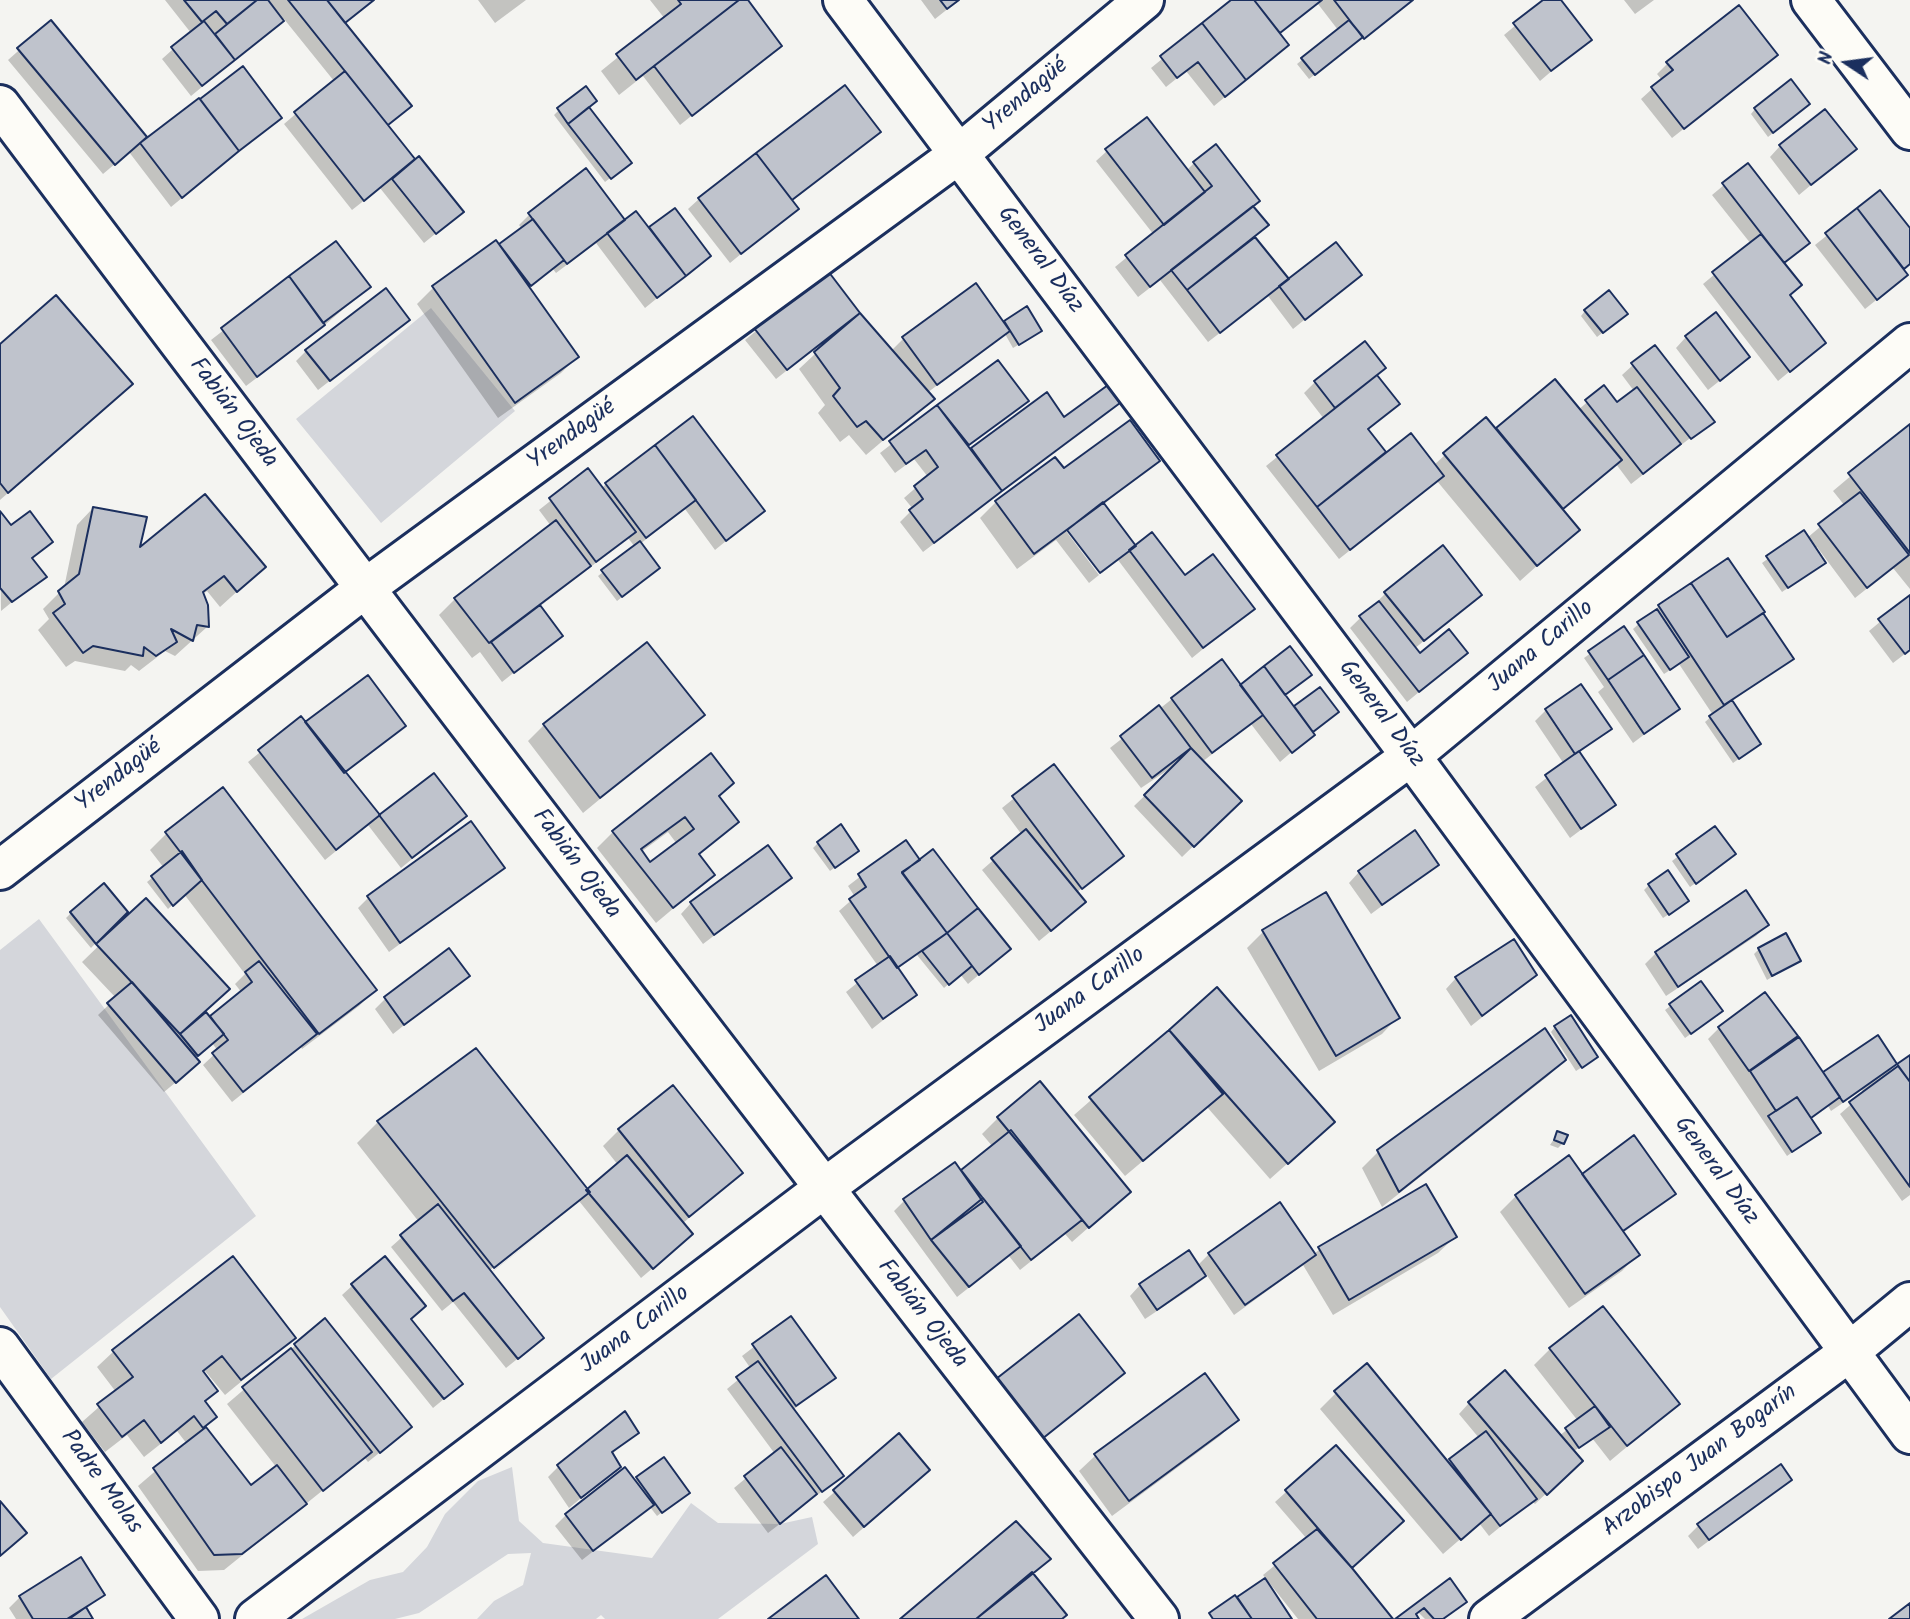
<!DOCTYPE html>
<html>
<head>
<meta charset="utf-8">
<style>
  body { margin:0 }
  #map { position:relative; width:1910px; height:1619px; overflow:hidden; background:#f4f4f1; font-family:Kalam,sans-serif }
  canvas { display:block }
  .north { position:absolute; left:1812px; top:28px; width:70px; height:70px; -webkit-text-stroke:5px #fdfcf7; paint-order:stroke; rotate:283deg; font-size:19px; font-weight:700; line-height:28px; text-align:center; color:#1b2f5e }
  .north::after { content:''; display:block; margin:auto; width:24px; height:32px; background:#1b2f5e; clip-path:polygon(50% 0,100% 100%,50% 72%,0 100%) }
</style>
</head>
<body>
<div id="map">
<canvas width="1910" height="1619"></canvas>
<div class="north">N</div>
</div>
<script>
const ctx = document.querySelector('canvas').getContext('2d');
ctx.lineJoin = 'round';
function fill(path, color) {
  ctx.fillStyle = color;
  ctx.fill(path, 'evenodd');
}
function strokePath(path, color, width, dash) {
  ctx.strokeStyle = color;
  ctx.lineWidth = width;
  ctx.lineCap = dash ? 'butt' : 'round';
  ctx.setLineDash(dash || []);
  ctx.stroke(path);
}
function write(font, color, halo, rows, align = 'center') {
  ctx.font = font + ' Kalam,sans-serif';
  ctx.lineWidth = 5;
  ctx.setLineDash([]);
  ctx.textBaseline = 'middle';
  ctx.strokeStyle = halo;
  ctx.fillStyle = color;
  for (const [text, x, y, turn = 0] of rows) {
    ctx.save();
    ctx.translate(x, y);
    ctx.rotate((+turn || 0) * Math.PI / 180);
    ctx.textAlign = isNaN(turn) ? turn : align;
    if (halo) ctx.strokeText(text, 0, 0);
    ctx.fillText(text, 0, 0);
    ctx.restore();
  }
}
const green = new Path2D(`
  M431,308l84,103 -134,112 -85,-104z
  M39,919l217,297 -205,163 -51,-72v-357z
  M512,1467l7,54 24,22 109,15 39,-55 27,20 62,1 32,-7 6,27 -100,75h-113l-4,-4 -5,4h-119l17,-18 29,-16 8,-32 -23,1 -89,59 -24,6h-93l68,-39 33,-8 24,-25 18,-33 33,-33z`);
const shadow = new Path2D(`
  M165,0h208l-28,24 65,82 -23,21 75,85 -38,31 -44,-55 -28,22 -68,-86 50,-43 -50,-62 -93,77 -29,-37 29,-26z
  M478,0h48l-31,23z
  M650,0h95l35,45 -100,80 -37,-49 -24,19 -18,-24 64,-52z
  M921,0h38l-24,19z
  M1234,0h177l-102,79 -12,-15 41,-34 -20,-26 -39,30 -3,21 -62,51 -28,-35 -20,16 -15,-19z
  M1546,0h13l30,39 -49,42 -36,-46z
  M1624,0h30l-19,14z
  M51,22l96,118 96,-71 36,49 -108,89 -42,-55 -26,22 -95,-114z
  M1668,63l97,2 -93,73 -31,-39 21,-19 -5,-6z
  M587,108l37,59 -19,15 -51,-67 5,-5z
  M1755,109h48l-35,28 -17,-23z
  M879,132l-88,70 5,7 -66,54 -42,-54 11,-10z
  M1780,146l74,3 -55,46 -29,-38z
  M1107,151l80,19 7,-7 58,44 15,18 -13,13 34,44 72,-7 -67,54 -25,-33 -60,46 -48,-62 -22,17 -23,-30 39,-32 -58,-74z
  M1748,165l60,77 -25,22 5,32 36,47 -46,38 -75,-97 48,-40 -39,-49z
  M1880,193l30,38v34l-7,6 -8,14 -30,24 -50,-64z
  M674,210l35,46 -64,52 -49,-65 -40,30 -3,-4 -25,19 49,69 -16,16 -63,45 -81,-114 16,-16 89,-59 -3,-4 11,-11 95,8 23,8z
  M336,243l33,44 -57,49 -66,50 -35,-46z
  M828,273l63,78 12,-12 102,-17 30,13 -22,13 -8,-14 -78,59 5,6 -66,56 -17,-20 -9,7 -22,-29 7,-8 -26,-36 31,-29 -2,-2 -52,41 -31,-39z
  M1585,311l35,8 -23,18 -16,-21z
  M408,320l-90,70 -22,-29 10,-10z
  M1686,337l51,30 -29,23 -32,-42z
  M0,347l114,53 -114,100z
  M997,362l29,38 -59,47 3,4 77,-56 17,25 54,-17 -195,149 -23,-30 13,-13 -9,-11 24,-21 -14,-18 -19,14 -15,-20z
  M1633,365l79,56 -81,63 -15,-20 -54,47 15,19 -57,51 -83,-100 -98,78 -73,-93 58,-47 -20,-26 11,-11 61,-6 22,28 -31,26 19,25 48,10 11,-10 50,-24 60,-49 23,28 26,-22 13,17 17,-14 -12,-16z
  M1910,426v163l-17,-21 -38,30 -38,-51 -3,2 5,18 -37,25 -20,-29 41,-30 4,5 38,-32 -12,-15z
  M1158,460l-55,45 32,42 50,31 67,31 -60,49 -74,-98 -16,13 -32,-42h-4l33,44 -10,8 -33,-43 -39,29 -37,-51 16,-16 67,-32z
  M588,471l13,18 5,-5 157,27 -48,39 -30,-41 -45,35 13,29 -36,28 -19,-25 37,-29 -7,-9 -89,69 21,29 -58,46 -22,-30 -8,6 -33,-43 16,-16 96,-73 -12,-16z
  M93,508l45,43 126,16 -44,40 -13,-16 -5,4 5,32 -32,29 -10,-5 -26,20 -8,-6 -6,6 -50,-10 -9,6 -28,-37 11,-11 -6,-10 21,-21 13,-63z
  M0,514l10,14 41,14 -20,17 13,17 -43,35z
  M1728,560l63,99 -60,43 23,46 -21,15 -28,-41 8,-7 -34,-51 -15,10 -31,-45 26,-23z
  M1386,593l94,2 -66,54 5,6 47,-2 -59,49 -57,-74z
  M1910,597v53l-17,13 -24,-32z
  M1624,629l54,80 -45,34 -35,-51 6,-5 -20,-29z
  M1240,687l43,8 11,14 26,-19 12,27 -52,45 -29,-38 -49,38 38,39 -58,56 -48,-51 46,-44 -39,26 -31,-40 62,-49z
  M1546,710l63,19 -30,24 35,52 -44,33 -35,-51 29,-23 -29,-43z
  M702,715l-119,98 -55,-72 16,-16z
  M301,719l4,6 99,1 -60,48 35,43 54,-41 32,40 -64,52 -33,-43 -43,35 -77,-98z
  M1054,766l68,90 -46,37 -3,20 -34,28 -57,-71 40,-35 -20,-27z
  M717,797l20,25 -39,34 15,19 -57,48 -59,-75 16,-16zM668,832l9,12 -27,20 -9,-12z
  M1715,828l14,31 -39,28 -18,-26z
  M167,833l208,157 -16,16 -57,43 -1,-2 -69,55 -29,-37 15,-14 -6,-8 -18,15 -7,15 -23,19 -66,-77 18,-17 -34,-36 64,-62 63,119 33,-26 -7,-9 10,-10 -61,-80 -16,15 -21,-27 17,-14 -14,-18z
  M905,842l14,20 90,87 -41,35 -8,-10 -16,14 -27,-33 -21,15 19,25 -43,34 -26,-37 32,-26 -39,-55 16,-14 -7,-11z
  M818,843l34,12 -22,16 -17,-23z
  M1437,865l-66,49 -22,-31 10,-11z
  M503,868l-114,84 -31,-44 10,-10z
  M790,878l-87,66 -22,-30 10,-11z
  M1649,885l32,21 -18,12 -19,-28z
  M1326,895l72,122 -16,17 -63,37 -72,-123 16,-16z
  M125,912l-34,36 -25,-30 5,-5z
  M1767,925l-11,11 -90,60 -21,-32 11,-11z
  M1759,949l40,12 -32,19 -13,-26z
  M467,975l-74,59 -18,-25 10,-10z
  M1535,975l-64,51 -25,-37 10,-11z
  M1701,983l15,33 -31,22 -20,-28z
  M1217,990l99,148 -46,41 -63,-72 -82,69 -51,-61z
  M1555,1027l36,34 -15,10 -25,-39z
  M1719,1028l76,8 -12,12 40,27 54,-37 18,26 -9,12 24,-18v137l-8,6 -62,-87 24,-21 -2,-3 -31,21 -3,-5 -18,13 4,18 -27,19 -79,-117z
  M1564,1060l-16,16 -166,131 -20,-39 16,-16z
  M998,1118l131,74 -57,50 -7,-8 -45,36 -11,-14 -52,41 -63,-86 10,-10 56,-28 33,-26 -11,-13zM967,1178l18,20 -4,4 -16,-23z
  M378,1122l209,69 31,-26 -15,-19 16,-16 122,43 -59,51 -2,21 -39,33 -62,-77 -93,72 2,2 80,-63 -77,61 40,75 -25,20 -53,-66 -11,9 -51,-64 28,-25 -62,-79z
  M1558,1133l5,10 -5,5 -8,-3z
  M1568,1157l14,19 92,17 -51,40 15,21 -16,17 -53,37 -69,-96 16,-16z
  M1455,1237l-17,16 -105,62 -30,-50 -69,50 -28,-41 -13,13 -48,32 -15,-23 10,-11 57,-19 12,-12h105l6,-5z
  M353,1285l56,35 41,74 -17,14 -91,-113z
  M790,1319l43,59 -40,32 49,66 -74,57 -34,-45 41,-34 -48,-65 24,-20 -9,-13z
  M325,1320l74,117 -31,25 -4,-5 -140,113 -26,1 -60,-85 49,-42 -10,-13 -33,26 -17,-22 -22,17 -23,-30 34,-30 -19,-25 17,-16 180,-13 -69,57 -20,-24 -3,2 2,29 11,15 -11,10 47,61 26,-20 -50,-64z
  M1550,1349l128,55 -68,57 -18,-23 -19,14 -3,19 -35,33 -3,-3 -43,35 -10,-13 -36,31 -123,-145 16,-16 111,71 32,-26 -20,-24 10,-11 90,33 19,-15 -44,-56z
  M1123,1373l-98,81 -44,-57z
  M1237,1420l-17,16 -108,80 -33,-45 17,-16z
  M637,1433l-25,21 7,13 -50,41 -21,-31 11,-11z
  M899,1436l18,45 -64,56 -30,-35z
  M1336,1447l55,85 -41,36 40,51h-92l-35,-44 44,-36 -32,-37z
  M638,1478l45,19 -26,19 -7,-9 -68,53 -27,-34 11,-11z
  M1790,1480l-92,69 -10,-13 11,-11z
  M1450,1581l-8,38h-17l-7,-7 -4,3 3,4h-19z
  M103,1595l-18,15 6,9h-75l-7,-11 11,-11z`);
const building = new Path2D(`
  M184,0h73l-30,24 -11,-13 -14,11z
  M257,0h11l16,21 -49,39 -20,-26z
  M288,0h39l85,106 -24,19z
  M327,0h47l-29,23z
  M678,0h61l-103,80 -20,-26 65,-50z
  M739,0h9l34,46 -90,70 -38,-50z
  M940,0h19l-12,9z
  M1231,0h23l35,45 -43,35 -44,-57z
  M1254,0h68l-42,33z
  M1334,0h79l-49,39z
  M1543,0h18l31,40 -41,31 -38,-48z
  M1739,5l39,50 -94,74 -33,-42 22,-17 -7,-8z
  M51,20l96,117 -32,28 -98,-117z
  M1349,20l14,17 -48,38 -14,-17z
  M204,21l31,39 -33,26 -31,-39z
  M1202,23l44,57 -21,17 -27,-35 -21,16 -17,-22z
  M243,66l39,52 -43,33 -39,-52z
  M345,71l70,88 -51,42 -70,-89z
  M1791,79l19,25 -37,29 -19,-25z
  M845,85l36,47 -89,68 -36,-47z
  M586,86l11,15 -29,23 -11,-16z
  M199,98l40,53 -57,47 -42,-55z
  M589,107l43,56 -21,16 -43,-55z
  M1825,109l32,40 -46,36 -32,-40z
  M1147,117l58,75 -41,33 -59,-76z
  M1216,144l44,57 -110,86 -25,-32 87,-69 -19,-24z
  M756,153l43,56 -58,45 -43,-56z
  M419,156l45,56 -28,22 -44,-55z
  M1748,163l62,80 -26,20 -62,-80z
  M586,168l39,52 -58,44 -39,-51z
  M1880,190l30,38v36l-6,5 -47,-61z
  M1253,206l16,19 -82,65 -16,-20z
  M675,208l36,48 -25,20 -37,-49z
  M1857,208l51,67 -31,25 -52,-67z
  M636,211l50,65 -29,22 -50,-65z
  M533,219l31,41 -33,26 -32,-42z
  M1761,234l41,51 -12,10 36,48 -36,29 -78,-100z
  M1255,237l34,42 -69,54 -33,-43z
  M496,240l83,117 -64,46 -83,-117z
  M336,241l35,46 -48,36 -34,-47z
  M1336,242l26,33 -57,45 -26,-34z
  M828,271l32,42 -73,57 -33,-42z
  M289,276l36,49 -68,52 -36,-49z
  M976,283l34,48 -73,54 -35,-48z
  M386,288l24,32 -80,61 -25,-31z
  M1609,290l19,24 -25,19 -19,-23z
  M56,295l77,89 -125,109 -8,-10v-139z
  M1027,306l15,25 -23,14 -15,-24z
  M1716,312l34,45 -30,24 -35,-45z
  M860,313l75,86 -52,41 -17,-19 -9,6 -24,-31 7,-8 -26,-36z
  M1365,341l21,27 -51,40 -21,-27z
  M1655,345l60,77 -24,17 -60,-76z
  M998,360l31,41 -60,44 -32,-40z
  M1377,375l23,29 -32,25 18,23 -69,55 -41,-52z
  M1555,379l67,81 -59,49 -67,-81z
  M1108,385l12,18 -118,88 -31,-43 76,-56 17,25z
  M1604,385l13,17 20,-15 44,57 -38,30 -58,-74z
  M937,405l65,86 -68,52 -25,-33 14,-11 -9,-13 24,-19 -12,-17 -20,14 -17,-23z
  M693,416l72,95 -39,30 -71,-96z
  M1486,417l94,113 -43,36 -94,-113z
  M1130,420l30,41 -126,93 -39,-53 60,-44 9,11z
  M1910,424v129l-62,-80z
  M1411,433l33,43 -94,74 -33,-43z
  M655,445l41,55 -50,38 -41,-55z
  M588,468l48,64 -40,30 -47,-64z
  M1860,492l49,63 -42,33 -49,-64z
  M205,494l61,73 -29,25 -13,-16 -21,16 5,13 1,22 -12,-2 -4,16 -22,-12 6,13 -21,14 -12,-9 -1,9 -50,-10 -10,7 -30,-40 12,-9 -7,-13 21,-17 14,-67 54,10 -7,30z
  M1103,502l33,44 -36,27 -33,-43z
  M0,511l11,14 19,-14 23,31 -21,16 15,19 -35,25 -12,-14z
  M556,520l35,46 -102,77 -35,-45z
  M1804,530l22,33 -38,25 -22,-32z
  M1152,532l33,43 28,-21 42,55 -52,39 -74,-98z
  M640,541l20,27 -38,29 -21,-27z
  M1443,545l39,50 -58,46 -40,-49z
  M1728,558l37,54 -38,25 -36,-54z
  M1691,583l36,54 36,-24 31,46 -70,46 -66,-100z
  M1910,595v55l-5,4 -27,-35z
  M1379,601l41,52 29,-24 19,24 -49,39 -60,-76z
  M540,605l23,31 -49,37 -23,-31z
  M1657,609l32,48 -19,13 -33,-48z
  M1624,626l20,29 -36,25 -20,-29z
  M647,642l58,73 -105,83 -57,-74z
  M1290,646l22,29 -27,20 -21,-29z
  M1644,655l36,54 -36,25 -36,-54z
  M1222,659l41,56 -51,38 -41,-55z
  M1264,666l51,69 -23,18 -52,-68z
  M368,675l38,51 -62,47 -39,-51z
  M1581,684l31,45 -37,25 -30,-45z
  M1320,687l19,25 -26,20 -19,-26z
  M1732,700l29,44 -22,15 -30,-43z
  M1159,705l32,43 -39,30 -32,-42z
  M301,716l79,99 -44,35 -78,-100z
  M1191,748l51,53 -48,46 -50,-52z
  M1579,751l37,54 -35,24 -36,-54z
  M711,753l23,30 -15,13 20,26 -40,32 16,21 -42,33 -61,-77zM685,817l9,12 -44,33 -9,-13z
  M1054,764l70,92 -42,33 -70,-93z
  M434,773l33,43 -55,42 -33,-43z
  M223,787l154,203 -58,44 -154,-202z
  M471,821l34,47 -105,75 -33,-47z
  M841,824l18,27 -24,17 -18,-26z
  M1715,826l21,28 -40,30 -20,-30z
  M1026,829l60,73 -35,29 -60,-73z
  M1415,830l24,35 -57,40 -24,-34z
  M906,840l14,20 -18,12 45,61 -50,35 -48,-69 17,-12 -8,-13z
  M768,845l24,33 -78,57 -24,-33z
  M933,849l45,59 -31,25 -45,-60z
  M182,851l20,29 -29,26 -22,-30z
  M1668,870l21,31 -20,14 -21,-31z
  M104,883l24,29 -32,32 -26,-32z
  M1746,890l23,35 -91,62 -23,-35z
  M1326,892l74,126 -64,38 -74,-126z
  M146,898l84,91 -50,45 -84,-90z
  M978,908l33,41 -32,26 -32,-42z
  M947,933l25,33 -23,19 -27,-34z
  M1786,933l15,28 -29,15 -14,-28z
  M1514,939l23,36 -55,41 -27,-39z
  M449,948l21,28 -66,49 -20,-28z
  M890,956l27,39 -34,24 -28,-39z
  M259,961l58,73 -74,58 -31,-39 16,-13 -18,-24 42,-34 -7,-10z
  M1701,981l22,30 -32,23 -22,-30z
  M132,982l68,80 -24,21 -69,-80z
  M1217,987l118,135 -47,42 -119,-134z
  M1765,992l33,44 -49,35 -31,-44z
  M206,1012l18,22 -26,22 -18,-22z
  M1571,1015l27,42 -16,11 -28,-42z
  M1545,1028l21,32 -167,132 -22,-42z
  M1169,1030l54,64 -80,67 -54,-64z
  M1878,1035l19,29 -54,38 -20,-30z
  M1799,1037l41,60 -29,21 -14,-21 -21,14 -26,-40z
  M476,1048l114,144 -96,76 -117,-147z
  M1910,1055v27l-13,-18z
  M1898,1066l12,16v105l-61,-85z
  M1040,1081l91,111 -42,36 -92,-111z
  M673,1085l70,88 -54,44 -71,-88z
  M1797,1097l24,36 -29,19 -24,-36z
  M1011,1130l71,90 -51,40 -70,-90z
  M1557,1131l11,4 -4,9 -10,-4z
  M1634,1135l42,59 -53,37 -41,-57z
  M627,1155l66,79 -40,35 -67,-79z
  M1569,1155l71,100 -55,39 -70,-99z
  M955,1162l28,40 -52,38 -28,-41z
  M1426,1184l31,53 -108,63 -31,-53z
  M983,1198l38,48 -52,41 -38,-47z
  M1280,1202l36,53 -71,50 -37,-52z
  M438,1204l106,134 -26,21 -54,-66 -11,8 -53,-66z
  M1189,1250l17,26 -49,34 -18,-26z
  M233,1256l63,82 -55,42 -19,-24 -19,15 15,20 -13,10 12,16 -14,11 -9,-12 -33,27 -17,-23 -22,17 -25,-33 36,-27 -21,-27z
  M385,1256l41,50 -15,13 52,65 -19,15 -93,-115z
  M1603,1306l77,98 -53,42 -78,-98z
  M1079,1314l46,59 -83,66 -46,-60z
  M791,1316l45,62 -40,28 -44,-62z
  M325,1318l87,109 -32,26 -86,-109z
  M291,1348l81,104 -49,39 -81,-104z
  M758,1361l86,115 -22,16 -86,-115z
  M1367,1363l124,151 -30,26 -127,-149z
  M1505,1370l78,91 -36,34 -79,-93z
  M1205,1373l34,47 -110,81 -35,-47z
  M1595,1406l15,21 -31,21 -14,-20z
  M625,1411l14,22 -27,19 9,15 -40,31 -24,-33z
  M206,1427l45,58 26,-20 30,39 -65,50 -28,1 -61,-87z
  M1486,1431l51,68 -37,27 -51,-67z
  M899,1433l31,37 -66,57 -31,-37z
  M1336,1445l68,76 -52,47 -67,-78z
  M781,1447l36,47 -37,30 -36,-48z
  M664,1457l26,36 -28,20 -26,-36z
  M1781,1464l11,16 -83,60 -12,-16z
  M625,1467l29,38 -61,46 -28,-37z
  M0,1501l27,32 -27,23z
  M1016,1521l35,38 -75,60h-76z
  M1317,1529l35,39 41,51h-76l-44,-56z
  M81,1557l24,38 -38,24h-34l-14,-23z
  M1032,1572l35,43 -5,4h-86z
  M826,1575l33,44h-91z
  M1265,1578l27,41h-40l-15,-22z
  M1450,1578l17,24 -24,17h-9l-10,-11 -8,6 3,5h-24z
  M1235,1595l17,24h-39l-4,-6z
  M1910,1603v16h-21z
  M86,1607l7,12h-24z`);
const minor = new Path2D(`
  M843,0l568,756 499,678
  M1811,0l99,130
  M0,105c382,508 767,1013 1159,1514
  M0,870l364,-281 595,-435 185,-154
  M0,1347l199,272
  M255,1619l568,-430 588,-433 499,-413
  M1489,1619l359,-266 62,-51`);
const streetNames = [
  ["Yrendagüé",1027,97,-40],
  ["General Díaz",1039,261,53],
  ["Fabián Ojeda",232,414,53],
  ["Yrendagüé",573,436,-36],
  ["Juana Carillo",1542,648,-40],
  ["General Díaz",1380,715,53],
  ["Yrendagüé",120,777,-38],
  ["Fabián Ojeda",575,865,53],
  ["Juana Carillo",1091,992,-36],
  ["General Díaz",1715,1172,54],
  ["Fabián Ojeda",921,1315,52],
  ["Juana Carillo",636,1331,-37],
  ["Arzobispo Juan Bogarín",1701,1462,-37],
  ["Padre Molas",100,1483,54]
];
fill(green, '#d4d6db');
fill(shadow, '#0003');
fill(building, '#bfc3cc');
strokePath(building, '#1b2f5e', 2);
strokePath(minor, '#1b2f5e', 44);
strokePath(minor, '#fdfcf7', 38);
write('24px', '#1b2f5e', '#fdfcf7', streetNames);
</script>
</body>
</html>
